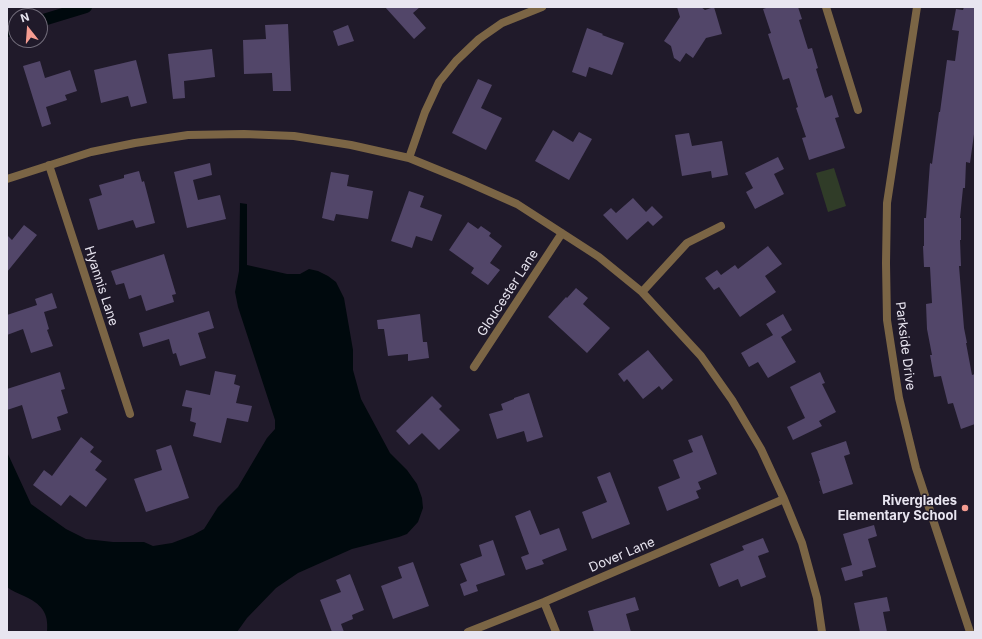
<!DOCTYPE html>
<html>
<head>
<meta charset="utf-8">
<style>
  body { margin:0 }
  #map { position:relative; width:982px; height:639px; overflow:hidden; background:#201a2a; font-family:Inter,sans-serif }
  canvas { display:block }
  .frame { position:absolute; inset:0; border:8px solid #e8e5f0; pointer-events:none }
  .north { position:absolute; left:8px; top:8px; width:40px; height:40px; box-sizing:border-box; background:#201a2a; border:1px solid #706b79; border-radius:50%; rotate:343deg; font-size:11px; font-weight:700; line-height:16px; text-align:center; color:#e8e5f0 }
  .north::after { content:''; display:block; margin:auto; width:14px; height:18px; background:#f59c91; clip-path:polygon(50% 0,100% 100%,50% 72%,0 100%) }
</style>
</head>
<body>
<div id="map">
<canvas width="982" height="639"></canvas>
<div class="frame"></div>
<div class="north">N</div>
</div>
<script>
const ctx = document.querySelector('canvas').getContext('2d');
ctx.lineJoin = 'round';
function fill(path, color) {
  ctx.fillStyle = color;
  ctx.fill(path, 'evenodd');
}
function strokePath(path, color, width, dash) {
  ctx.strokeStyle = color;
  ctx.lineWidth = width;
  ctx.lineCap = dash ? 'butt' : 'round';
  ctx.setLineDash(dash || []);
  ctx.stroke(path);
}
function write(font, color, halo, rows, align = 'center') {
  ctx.font = font + ' Inter,sans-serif';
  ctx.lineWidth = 3;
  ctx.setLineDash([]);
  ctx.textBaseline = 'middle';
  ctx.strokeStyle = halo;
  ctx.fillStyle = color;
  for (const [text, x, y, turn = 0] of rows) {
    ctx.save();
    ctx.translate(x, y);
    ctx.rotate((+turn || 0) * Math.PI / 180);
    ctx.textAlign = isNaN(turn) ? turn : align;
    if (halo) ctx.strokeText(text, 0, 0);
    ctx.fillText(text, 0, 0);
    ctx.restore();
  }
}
const green = new Path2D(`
  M834,168l12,38 -18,6 -12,-39z`);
const water = new Path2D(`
  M240,203l7,1v61l40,9h13l9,-5 9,2 10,5 8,6 8,16 9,52v20l8,29 29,54 17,17 10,14 5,14 1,10 -5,14 -11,12 -8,3 -47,12 -54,24 -22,15 -29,30 -10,14h-190c2,-20 -6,-28 -23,-36 -6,-3 -12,-5 -17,-9v-135l24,52 35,25 20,10 27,3h31l9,4 19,-3 21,-8 11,-6 14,-22 20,-20 29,-49 8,-9v-9l-37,-113 -3,-15 4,-21z`);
const canal = new Path2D(`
  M40,21l46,-14
  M7,31l9,-3`);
const building = new Path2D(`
  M385,7h35l-7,6 13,15 -12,11z
  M677,7h24l4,3 9,-3 8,27 -16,4 -13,20 -7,-5 -6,9 -6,-4 -3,-12 -7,-5 16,-24z
  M769,7h29l4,12 -3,1 9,29 4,-1 6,20 -2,1 9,29 7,-3 7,22 -4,1 10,30 -36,12 -7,-22 4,-1 -10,-29 2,-1 -9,-29 -6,2 -15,-46 3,-1 -8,-24z
  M964,7h11v120l-5,36 -4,-1 -1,26h-2l-3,30h1v22h-1l1,26h-2l5,62 3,15h-1l6,32 3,-1v50l-14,5 -8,-26 -5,1 -7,-28 -7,1 -4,-22h2l-5,-26 -1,-25 6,-1 -2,-36h-6l-1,-21h1v-28h2l4,-55 2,1 7,-52h1l7,-52 8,1 4,-30 -7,-1 4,-21 7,1z
  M288,24l3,67h-18l-1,-18 -28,1 -1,-34 23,-1 -1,-14z
  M348,25l6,16 -16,5 -5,-15z
  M587,28l16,6 -1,1 22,8 -12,32 -23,-8 -3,10 -14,-5z
  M212,49l3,28 -31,4 1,17 -12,1 -5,-45z
  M136,60l11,43 -16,4 -3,-11 -27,7 -7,-33z
  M40,61l5,17 25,-8 7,21 -12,4 2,5 -21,7 5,17 -9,3 -19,-61z
  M478,79l14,6 -11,23 21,10 -16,32 -34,-17z
  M553,130l20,12 6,-10 13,7 -23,41 -34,-19z
  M689,133l3,13 30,-5 6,34 -16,3 -1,-7 -29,5 -7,-41z
  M778,157l6,12 -10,5 10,20 -29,15 -9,-17 7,-4 -8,-15z
  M210,163l2,12 -19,5 5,20 22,-5 6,24 -39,9 -13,-56z
  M139,171l3,11 2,-1 11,42 -19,5 -3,-8 -35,10 -9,-31 13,-4 -3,-10 25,-7v-3z
  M331,172l18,3 -2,11 26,5 -5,28 -32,-5 -2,7 -12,-3z
  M409,191l15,5 -4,11 22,8 -10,26 -16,-5 -4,12 -21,-7z
  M633,198l13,14 6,-6 11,11 -10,9 -5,-5 -21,19 -24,-25 8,-7 5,5z
  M468,222l10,7 3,-3 10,7 -2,3 13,10 -12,17 10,7 -12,15 -17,-12 3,-5 -25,-18z
  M24,225l13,10 -30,37v-37l5,5z
  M768,246l14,18 -17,12 11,16 -36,25 -21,-30 -5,3 -9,-12 12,-8 4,5 14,-10 3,4z
  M164,254l12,40 -4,1 2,7 -28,9 -5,-16 -12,4 -5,-16 -8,2 -5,-14z
  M576,288l12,10 -5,6 27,24 -23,25 -39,-36 18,-20 1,1z
  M52,293l5,15 -13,4 5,17 -2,1 6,16 -22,7 -8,-24 -16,6v-20l30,-10 -2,-6z
  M209,311l5,17 -16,5 8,25 -26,8 -4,-13 -3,1 -4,-15 -26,8 -4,-14z
  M420,314l3,28h4l2,16 -21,3v-7l-20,2 -4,-27h-6l-1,-9z
  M783,314l9,16 -11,7 15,25 -28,16 -10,-16 -9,5 -8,-14 32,-18 -7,-11z
  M648,350l25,30 -11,10 -3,-4 -16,13 -16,-20 -3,3 -6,-8z
  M215,371l21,4 -2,9 6,2 -4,17 16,3 -4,16 -21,-4 -6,25 -28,-7 3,-13 -6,-2 2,-13 -10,-2 4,-16 24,5z
  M60,372l5,17 -4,1 7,23 -11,4 4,13 -29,9 -10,-34 -15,5v-21z
  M820,372l5,11 -3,1 14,28 -17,9 3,5 -29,14 -6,-13 18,-9 -15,-31z
  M529,393l14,44 -16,5 -3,-11 -27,8 -8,-25 14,-4 -2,-6 13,-5v-1z
  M432,396l10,10 -3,3 21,21 -21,20 -17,-17 -13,12 -13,-14z
  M702,435l15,39 -19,8 3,7 -5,2 3,7 -32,13 -9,-24 22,-9 -7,-18 20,-8 -5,-12z
  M81,437l13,10 -4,5 12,9 -7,9 12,9 -21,28 -16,-12 -9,11 -28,-21 11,-15 8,6z
  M846,441l4,13 -6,2 9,28 -30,10 -4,-13h1l-9,-28z
  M171,445l18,53 -43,14 -12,-33 28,-9 -6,-20z
  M610,472l20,52 -38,15 -10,-27 25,-10 -10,-25z
  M530,510l10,25 19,-7 8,22 -25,10 2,4 -18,6 -5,-13 8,-3 -14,-38z
  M874,525l3,11 -9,3 8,28 -14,4 1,5 -18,5 -4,-13 11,-3 -9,-31z
  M763,538l6,14 -11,4 8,21 -25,10 -3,-8 -19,8 -9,-23 34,-14 -2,-4z
  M493,540l12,35 -29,10 2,6 -14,5 -4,-12 7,-3 -7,-17 22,-8 -3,-11z
  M413,562l16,44 -36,13 -12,-33 21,-8 -4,-11z
  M350,574l14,36 -12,5 1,4 -12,5 3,8h-12l-12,-32 21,-8 -5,-12z
  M635,597l4,13 -13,4 5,18h-37l-6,-21z
  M887,597l3,14 -7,1 4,20h-27l-6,-29z`);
const minor = new Path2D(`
  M826,7l32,103
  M409,158l16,-46 14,-30 17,-21 23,-22 23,-16 40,-16
  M49,165l81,249
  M7,179l84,-27 44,-9 53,-8 56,-1 50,2 57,9 58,13 54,22 54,24 82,53 43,35 59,64 31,44 29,49 23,50 18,44 15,55 5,34
  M642,292l45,-49 34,-17
  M474,367l88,-134
  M544,602l12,30
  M468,632l76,-30 240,-103`);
const tertiary = new Path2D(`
  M917,7l-30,196 -1,60 1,57 12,78 17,70 54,164`);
const markers = [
  [965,508,4,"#f59c91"]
];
const streetNames = [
  ["Hyannis Lane",101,286,72],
  ["Gloucester Lane",508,293,-57],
  ["Parkside Drive",905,346,83],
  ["Dover Lane",622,555,-23]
];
const poiNames = [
  ["Riverglades",957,501],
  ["Elementary School",957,516]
];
fill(green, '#303c28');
fill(water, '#00090d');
strokePath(canal, '#00090d', 12);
fill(building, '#524669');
strokePath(minor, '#7b6545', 8);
strokePath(tertiary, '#7b6545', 8);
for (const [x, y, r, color] of markers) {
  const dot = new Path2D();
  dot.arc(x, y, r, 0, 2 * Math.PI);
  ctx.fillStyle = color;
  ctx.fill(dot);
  strokePath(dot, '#201a2a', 1.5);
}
write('13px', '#e8e5f0', '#201a2a', streetNames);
write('bold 13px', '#e8e5f0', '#201a2a', poiNames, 'right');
</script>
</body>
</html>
